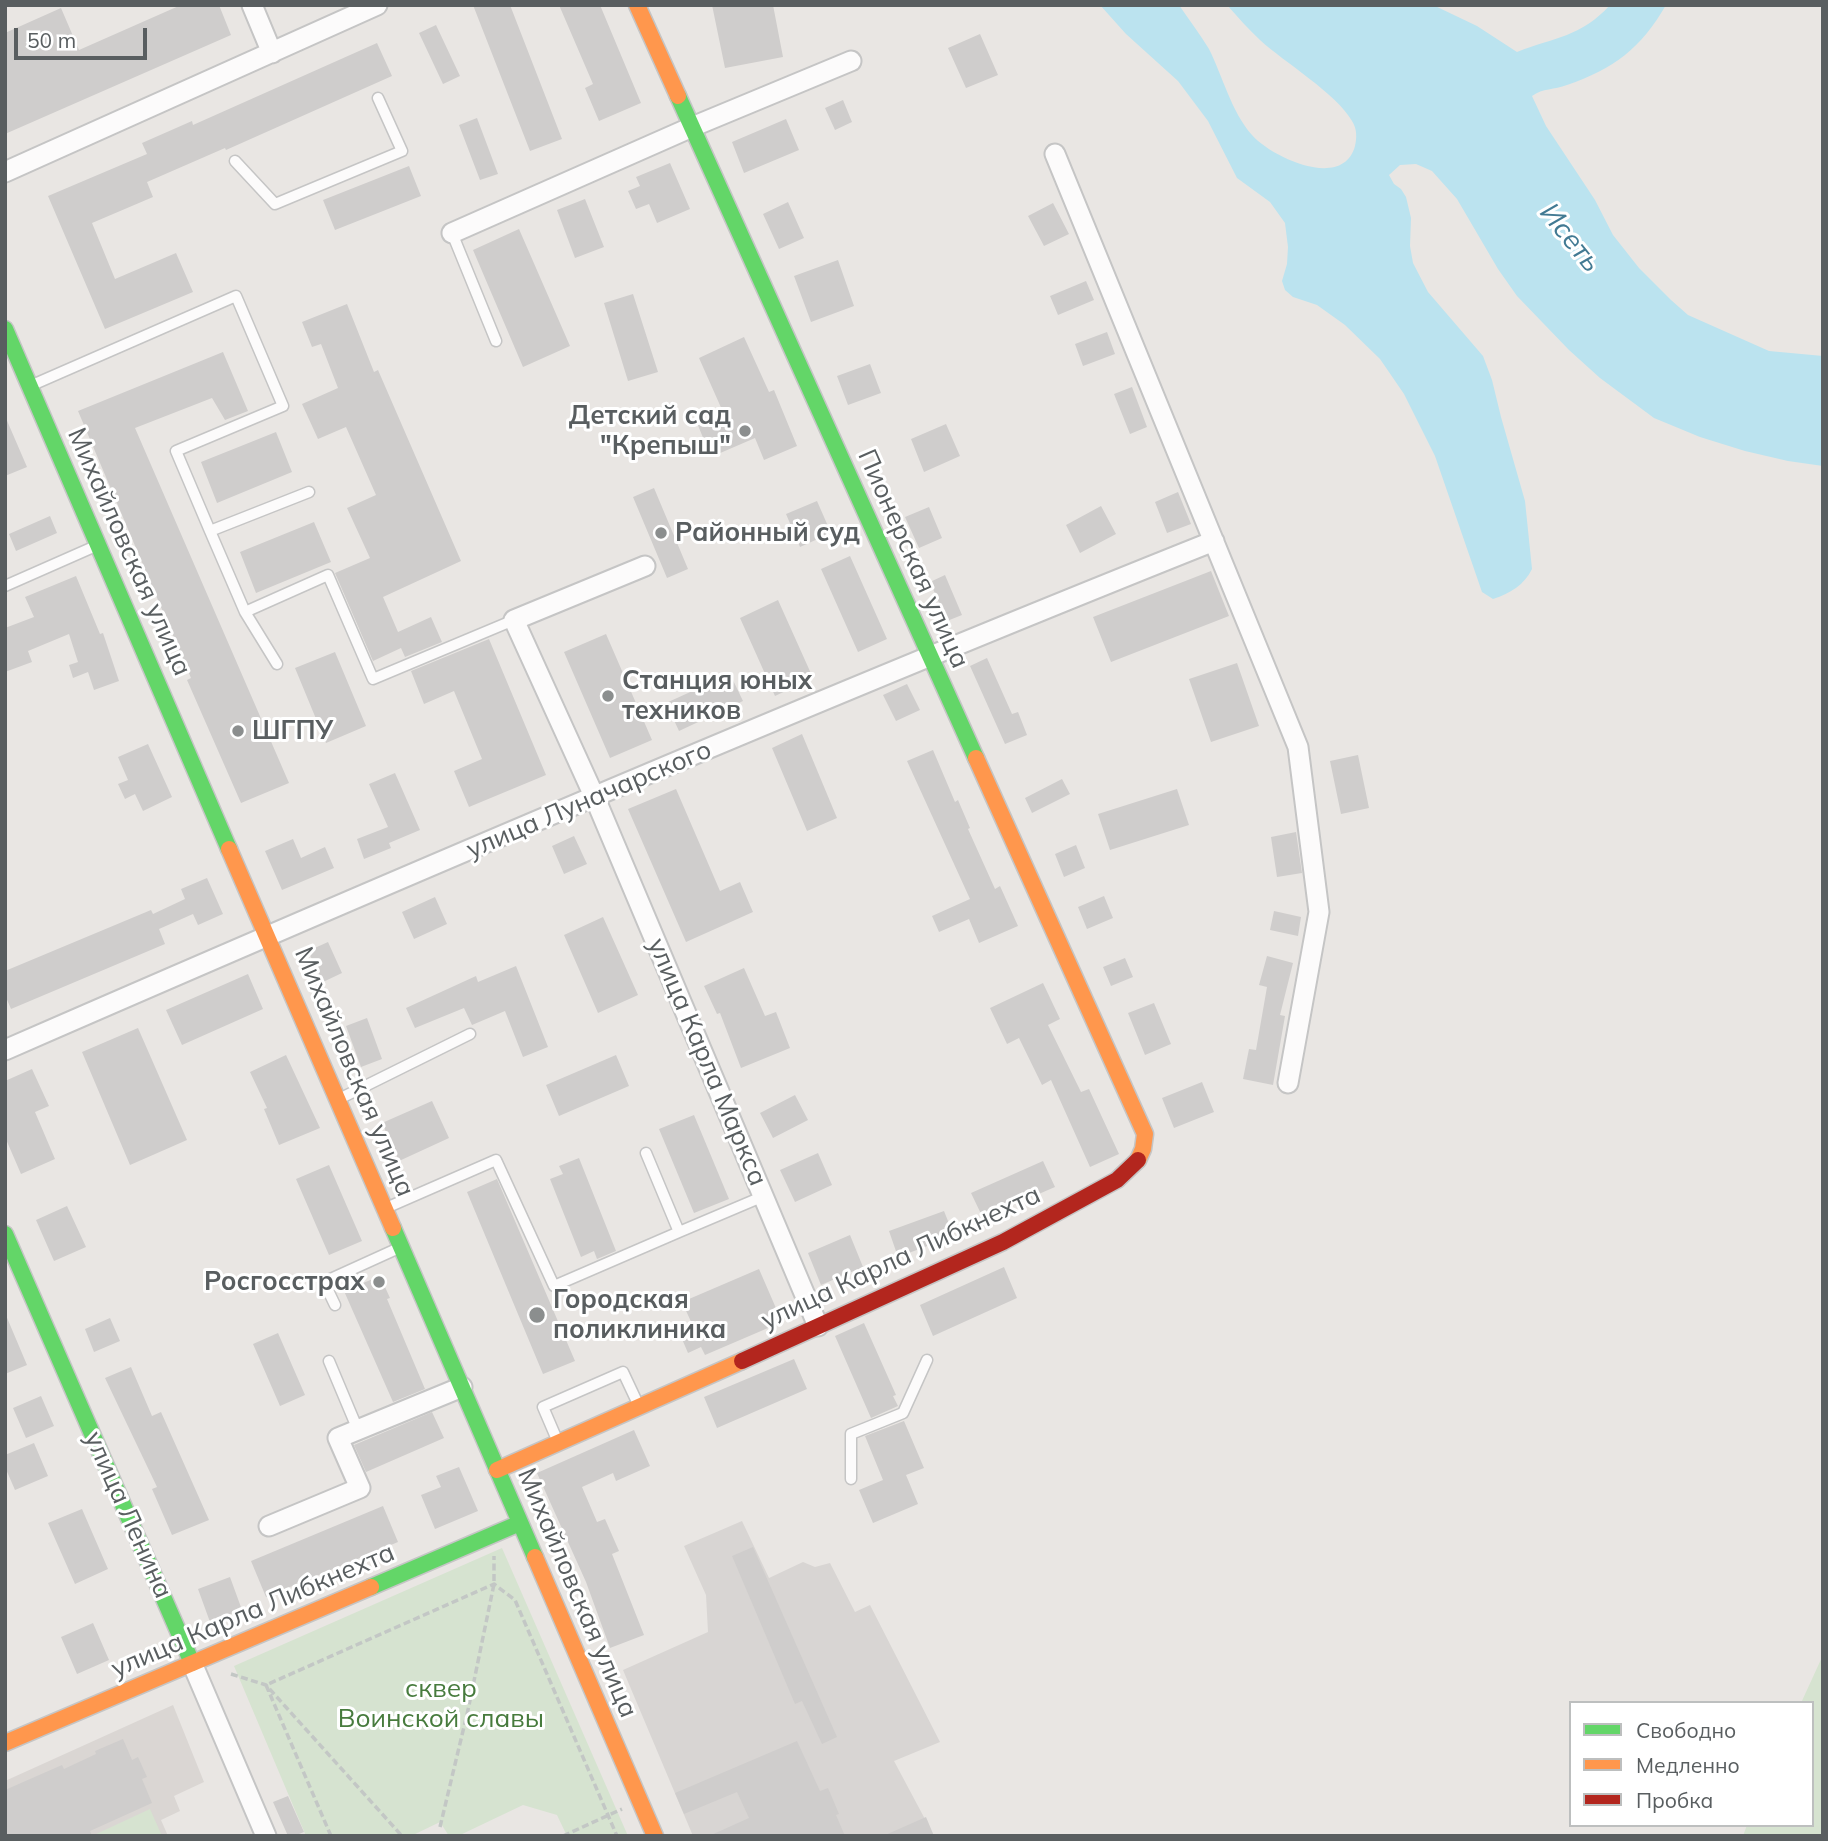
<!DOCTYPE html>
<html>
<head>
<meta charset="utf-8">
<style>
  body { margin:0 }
  #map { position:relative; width:1828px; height:1841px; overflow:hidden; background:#e9e6e3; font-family:Mulish,sans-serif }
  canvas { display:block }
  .frame { position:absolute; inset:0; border:7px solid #595e60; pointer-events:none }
  .legend { position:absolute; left:1569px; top:1701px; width:245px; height:126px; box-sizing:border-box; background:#fff; border:2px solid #bdbfbf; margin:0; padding:9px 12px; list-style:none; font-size:21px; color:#595e60 }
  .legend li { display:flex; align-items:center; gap:14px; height:35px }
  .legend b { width:35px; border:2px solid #bdbfbf }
  .scale { position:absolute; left:14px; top:28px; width:133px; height:32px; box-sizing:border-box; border:4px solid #595e60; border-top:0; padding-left:9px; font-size:21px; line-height:24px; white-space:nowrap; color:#595e60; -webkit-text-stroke:5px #fff; paint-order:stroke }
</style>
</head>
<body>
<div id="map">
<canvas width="1828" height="1841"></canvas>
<div class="frame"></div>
<ul class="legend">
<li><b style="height:9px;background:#63d668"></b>Свободно</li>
<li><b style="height:9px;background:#ff974d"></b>Медленно</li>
<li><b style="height:9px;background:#b3261e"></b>Пробка</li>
</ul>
<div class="scale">50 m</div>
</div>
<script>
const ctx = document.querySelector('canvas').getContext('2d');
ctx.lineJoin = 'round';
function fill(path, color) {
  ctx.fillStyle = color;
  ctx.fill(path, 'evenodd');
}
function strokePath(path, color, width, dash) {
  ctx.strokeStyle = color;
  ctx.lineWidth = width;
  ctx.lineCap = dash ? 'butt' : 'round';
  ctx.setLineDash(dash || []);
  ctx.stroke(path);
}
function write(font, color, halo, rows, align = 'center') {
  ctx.font = font + ' Mulish,sans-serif';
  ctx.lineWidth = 6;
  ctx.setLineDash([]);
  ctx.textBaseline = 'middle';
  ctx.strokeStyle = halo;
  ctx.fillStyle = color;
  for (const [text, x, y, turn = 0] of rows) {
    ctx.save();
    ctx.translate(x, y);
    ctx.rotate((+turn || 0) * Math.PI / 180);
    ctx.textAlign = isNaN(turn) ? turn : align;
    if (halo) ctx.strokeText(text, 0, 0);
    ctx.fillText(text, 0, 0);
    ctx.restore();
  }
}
const industrial = new Path2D(`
  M742,1521l27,57 34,-16 12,5 15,-4 25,49 15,-7 70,137 -46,19 40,75h-241l-70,-166 85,-38 -2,-37 -22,-49z`);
const education = new Path2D(`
  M173,1705l31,77 -30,14 6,15 -19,9 7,16h-163v-55z`);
const green = new Path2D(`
  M502,1548l126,288h-61l-10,-21 -34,-10 -65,31h-9l-9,-14 -29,14h-105l-72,-170z
  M1823,1655v181h-80l4,-11h65v-122h-11z
  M150,1809l12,27h-68v-1z`);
const water = new Path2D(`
  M1100,5h79c10,15 21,29 30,44 14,28 22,62 43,86 19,22 91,56 103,11 2,-9 2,-17 -3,-25 -16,-28 -67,-58 -92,-81 -12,-11 -22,-23 -33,-35h206l44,21 40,26c38,-15 64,-15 93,-47h56c-25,43 -52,64 -99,80 -13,5 -24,3 -35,11l14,30 49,74 18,35 26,33 32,32 17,15 81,36 54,5v110l-35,-5 -43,-10 -45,-14 -46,-19 -54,-40 -31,-28 -52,-54 -19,-27 -41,-70 -25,-28 -16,-7 -16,1 -11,10 5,9 7,5 5,8 5,21 -1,28 3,17 15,29 55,64 9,24 9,37 24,84 7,68c-8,16 -21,24 -39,30l-11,-7 -47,-136 -31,-62 -24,-35 -35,-34 -28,-20 -24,-8 -8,-7 -3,-9 5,-17 1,-17 -3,-24 -15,-21 -33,-24 -29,-57 -30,-40 -52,-47z`);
const building = new Path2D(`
  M181,5h38l12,30 -226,99v-101l56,-25 18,42z
  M473,5h37l52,134 -32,12z
  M559,5h41l41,98 -42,18 -14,-33 8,-4z
  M712,5h61l10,52 -58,11z
  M436,25l24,51 -17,8 -24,-51z
  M980,34l18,41 -32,13 -18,-40z
  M377,43l15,33 -166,74 -1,-2 -78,34 6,15 -61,26 23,56 61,-26 17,39 -88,37 -57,-133 99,-42 -5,-11 50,-22 1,4z
  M843,100l9,22 -17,8 -10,-22z
  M477,118l21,56 -18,6 -21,-55z
  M786,119l13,31 -55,23 -12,-31z
  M670,163l20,46 -33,14 -8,-19 -13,5 -8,-18 12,-5 -4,-9z
  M409,166l12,30 -86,34 -12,-30z
  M585,199l19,48 -29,11 -18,-48z
  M788,202l16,36 -25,11 -16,-35z
  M1053,203l16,31 -25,12 -16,-30z
  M519,229l51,117 -47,21 -50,-117z
  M838,260l16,46 -43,16 -17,-46z
  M1086,281l8,19 -36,15 -8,-19z
  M633,294l25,78 -30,9 -24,-78z
  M347,304l27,68 4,-2 83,191 -78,36 15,35 33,-15 11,25 -37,15 -4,-9 -28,13 -38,-88 35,-15 -23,-50 29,-13 -30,-68 -28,12 -16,-35 36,-16 -17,-44 -9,3 -10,-25z
  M1107,332l8,22 -32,12 -8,-22z
  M744,337l25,55 5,-2 23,56 -33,14 -9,-22 -44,19 -14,-34 26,-11 -24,-54z
  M223,352l25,59 -23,9 -13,-22 -77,30 154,355 -48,20 -54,-123 4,-2 -113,-267z
  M870,364l11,29 -33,12 -11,-29z
  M1132,387l15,40 -17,7 -16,-40z
  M5,416l22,51 -22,9z
  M946,424l14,32 -36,16 -13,-33z
  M276,432l16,40 -75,31 -16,-41z
  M654,488l34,81 -21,9 -34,-81z
  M1178,492l13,32 -24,9 -12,-31z
  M817,501l14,32 -31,14 -14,-33z
  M1101,506l15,28 -36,19 -14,-28z
  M929,507l13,31 -23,10 -14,-31z
  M50,516l7,17 -41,18 -7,-17z
  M314,522l17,40 -75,31 -16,-41z
  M850,556l37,83 -29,13 -37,-83z
  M1211,571l18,45 -118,46 -18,-45z
  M945,575l17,40 -15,6 -17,-39z
  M76,576l24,58 3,-1 16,48 -25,9 -6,-18 -15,6 -4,-13 9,-3 -9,-28 -41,17 4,11 -27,10v-44l29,-11 -9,-20z
  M778,600l35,78 -38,18 -35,-78z
  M606,634l46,106 -42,18 -46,-106z
  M489,639l57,136 -77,32 -15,-36 28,-12 -28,-68 -30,13 -13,-33z
  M335,652l31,74 -40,17 -31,-75z
  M987,658l25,56 6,-2 9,23 -22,9 -35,-78z
  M1237,663l22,63 -48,16 -22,-63z
  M730,674l13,27 -64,30 -13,-28z
  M907,684l13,26 -24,11 -13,-26z
  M802,734l35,84 -30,13 -35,-83z
  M148,744l24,53 -29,14 -8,-17 -10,5 -7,-15 10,-4 -10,-23z
  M933,750l22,52 3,-2 12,28 -2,1 27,60 5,-3 18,40 -39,17 -10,-24 -30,13 -7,-16 38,-17 -63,-138z
  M1358,755l11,53 -28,6 -11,-53z
  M395,773l25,57 -31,13 2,5 -27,11 -7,-20 31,-12 -19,-43z
  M1062,779l8,15 -38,19 -7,-15z
  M676,789l44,102 20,-9 13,30 -67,30 -58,-133z
  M1177,789l12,36 -79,25 -12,-36z
  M1296,832l6,41 -25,4 -6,-40z
  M574,836l13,28 -23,10 -12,-28z
  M293,839l8,19 24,-11 9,21 -52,22 -17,-39z
  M1076,845l9,23 -21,9 -9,-23z
  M207,878l16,36 -25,11 -5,-11 -34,15 6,15 -154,65 -6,-14v-24l146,-61 2,4 32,-15 -4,-10z
  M1104,896l9,22 -26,11 -9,-22z
  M435,897l12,27 -33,15 -12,-27z
  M1274,911l27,6 -3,19 -28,-6z
  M603,917l35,78 -40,18 -34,-78z
  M328,942l14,31 -19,9 -15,-31z
  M1267,956l26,7 -13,52 5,1 -12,69 -30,-6 6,-30 7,1 11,-63 -8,-2z
  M1125,958l8,19 -22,9 -8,-19z
  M516,966l32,81 -25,10 -18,-46 -33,14 -8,-17 -49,20 -9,-20 70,-32 2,6z
  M744,968l21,48 11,-4 14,36 -49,20 -21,-55 -3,1 -13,-28z
  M248,974l15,35 -81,36 -16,-35z
  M1043,983l17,36 -12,6 33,67 8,-3 30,65 -29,13 -39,-87 -9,5 -23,-47 -12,6 -17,-36z
  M1154,1003l17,41 -26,11 -17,-42z
  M367,1018l15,41 -21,8 -15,-41z
  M138,1028l49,112 -57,25 -48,-113z
  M286,1055l34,73 -41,17 -15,-36 3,-1 -17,-36z
  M616,1055l13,31 -70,30 -13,-31z
  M32,1069l17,37 -14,6 20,47 -34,15 -16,-37v-56z
  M1202,1082l12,30 -40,16 -12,-30z
  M795,1095l13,25 -35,18 -13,-25z
  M432,1101l17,37 -50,23 -17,-38z
  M694,1115l35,84 -35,14 -35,-84z
  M818,1153l14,32 -37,17 -15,-32z
  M579,1158l37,93 -19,8 -3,-8 -13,6 -31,-78 13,-5 -4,-8z
  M1043,1161l12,26 -72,31 -12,-25z
  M329,1165l33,76 -33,14 -33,-76z
  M497,1179l78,182 -32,13 -76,-182z
  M67,1206l19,41 -32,14 -18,-41z
  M944,1211l10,25 -56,21 -9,-26z
  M850,1235l13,32 -42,18 -13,-32z
  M1004,1267l13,31 -84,38 -13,-31z
  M759,1269l23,53 -77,33 -4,-8 -13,6 -9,-21 14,-6 -11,-24z
  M380,1276l10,22 -3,1 38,90 -32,13 -49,-111z
  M5,1313l22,52 -22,9z
  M110,1318l10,23 -26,11 -9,-23z
  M864,1323l32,72 -3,1 5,10 -27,12 -36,-82z
  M278,1333l27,62 -25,11 -27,-62z
  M794,1359l13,30 -90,39 -13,-31z
  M131,1367l21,49 9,-4 48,108 -37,15 -20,-46 5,-2 -52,-109z
  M41,1396l13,30 -28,12 -13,-30z
  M432,1412l12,26 -78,34 -12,-27z
  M904,1421l20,47 -18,7 12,29 -45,19 -14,-33 24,-10 -18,-44z
  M634,1430l16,36 -34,15 -3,-8 -31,14 15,35 8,-3 14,32 -7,3 32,81 -34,13 -24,-66 -49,-109z
  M34,1443l14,33 -33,14 -10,-23v-12z
  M459,1467l19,44 -43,18 -14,-34 20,-8 -5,-11z
  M383,1506l15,36 -132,55 -15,-36z
  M82,1509l26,60 -33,15 -27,-61z
  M753,1547l84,190 -15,7 -20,-43 -7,3 -63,-148z
  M230,1577l12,33 -32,12 -12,-33z
  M93,1623l16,37 -32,14 -16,-37z
  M123,1739l9,21 6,-3 9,20 -5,2 10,24 -62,28 2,5h-87v-46l57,-25 2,4 32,-15 -1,-3z
  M797,1741l23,50 8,-3 11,26 -3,1 9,21h-136l40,-18 -12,-26 -53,22 -9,-21z
  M288,1796l16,36 -10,4h-6l-15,-34z
  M926,1817l8,19h-51z`);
const path = new Path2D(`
  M231,1674l35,11 136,151
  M440,1827l28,-117 26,-126v-28
  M331,1836l-65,-151 228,-101 21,16 102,236
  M563,1836l59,-27`);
const lane = new Path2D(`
  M235,161l40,43 127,-53 -24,-53
  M452,233l44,108
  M30,386l206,-90 47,110 -107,45 34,80 99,-39
  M210,531l35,81 32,52
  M5,586l93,-41
  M245,612l83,-37 45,104 141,-59
  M339,1099l131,-65
  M646,1153l33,79 85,-36
  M386,1208l110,-48 58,126 125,-54
  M335,1305l-11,-23 77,-35
  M329,1361l29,69
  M558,1442l-15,-35 80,-35 15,32
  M851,1479v-45l52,-21 24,-53`);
const street = new Path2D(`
  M252,5l20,48
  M1055,154l243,593 21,165 -31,171
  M5,172l372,-167
  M452,233l240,-106 159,-66
  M645,566l-131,54 81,178 223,528
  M5,1050c401,-175 803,-347 1209,-509
  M269,1526l91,-38 -22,-50 124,-51
  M192,1663l74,173`);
const fast = new Path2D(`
  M678,96l298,662
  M5,329l224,520
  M393,1228l142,329
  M5,1234l187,429
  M371,1587l149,-64`);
const slow = new Path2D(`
  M637,5l41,91
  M976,758l169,376 -2,15 -5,11
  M229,849l164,379
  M497,1470l245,-109
  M535,1557l120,279
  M5,1743l366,-156`);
const jam = new Path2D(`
  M742,1361l261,-119 114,-62 21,-20`);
const markers = [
  [745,431,7,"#8b8e8e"],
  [661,533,7,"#8b8e8e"],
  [608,696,7,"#8b8e8e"],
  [238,731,7,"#8b8e8e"],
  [379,1282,7,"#8b8e8e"],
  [537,1315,9,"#8b8e8e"]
];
const poiNames = [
  ["Детский сад",731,416,"right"],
  ["\"Крепыш\"",731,446,"right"],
  ["Районный суд",675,533],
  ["Станция юных",622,681],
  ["техников",622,711],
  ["ШГПУ",252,731],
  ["Росгосстрах",365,1282,"right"],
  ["Городская",553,1300],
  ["поликлиника",553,1330]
];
const streetNames = [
  ["Михайловская улица",129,552,66],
  ["Пионерская улица",913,559,66],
  ["улица Луначарского",589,800,-23],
  ["улица Карла Маркса",707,1062,67],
  ["Михайловская улица",354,1072,67],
  ["улица Карла Либкнехта",901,1258,-25],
  ["улица Ленина",128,1515,66],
  ["Михайловская улица",577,1593,67],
  ["улица Карла Либкнехта",253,1611,-23]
];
const parkNames = [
  ["сквер",441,1689],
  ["Воинской славы",441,1719]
];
const waterNames = [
  ["Исеть",1570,238,51]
];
fill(industrial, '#d8d5d3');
fill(education, '#dad6d3');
fill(green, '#d6e3d0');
fill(water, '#bbe3ef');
fill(building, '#cfcdcc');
strokePath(lane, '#c5c5c5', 13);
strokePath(street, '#c5c5c5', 23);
strokePath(fast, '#c5c5c5', 19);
strokePath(slow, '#c5c5c5', 19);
strokePath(jam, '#c5c5c5', 19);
strokePath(path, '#c3c7c5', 3.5, [7, 3.5]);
strokePath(lane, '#fcfbfb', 10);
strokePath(street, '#fcfbfb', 19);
strokePath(fast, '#63d668', 16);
strokePath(slow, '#ff974d', 16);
strokePath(jam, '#b3261e', 16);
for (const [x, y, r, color] of markers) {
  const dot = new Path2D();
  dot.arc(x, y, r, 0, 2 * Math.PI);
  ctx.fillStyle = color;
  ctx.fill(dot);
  strokePath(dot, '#fff', 2.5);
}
write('bold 26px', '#595e60', '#fff', poiNames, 'left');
write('26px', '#595e60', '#fff', streetNames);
write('26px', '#477b3d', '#fff', parkNames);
write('italic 28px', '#427a93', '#fff', waterNames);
</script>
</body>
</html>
